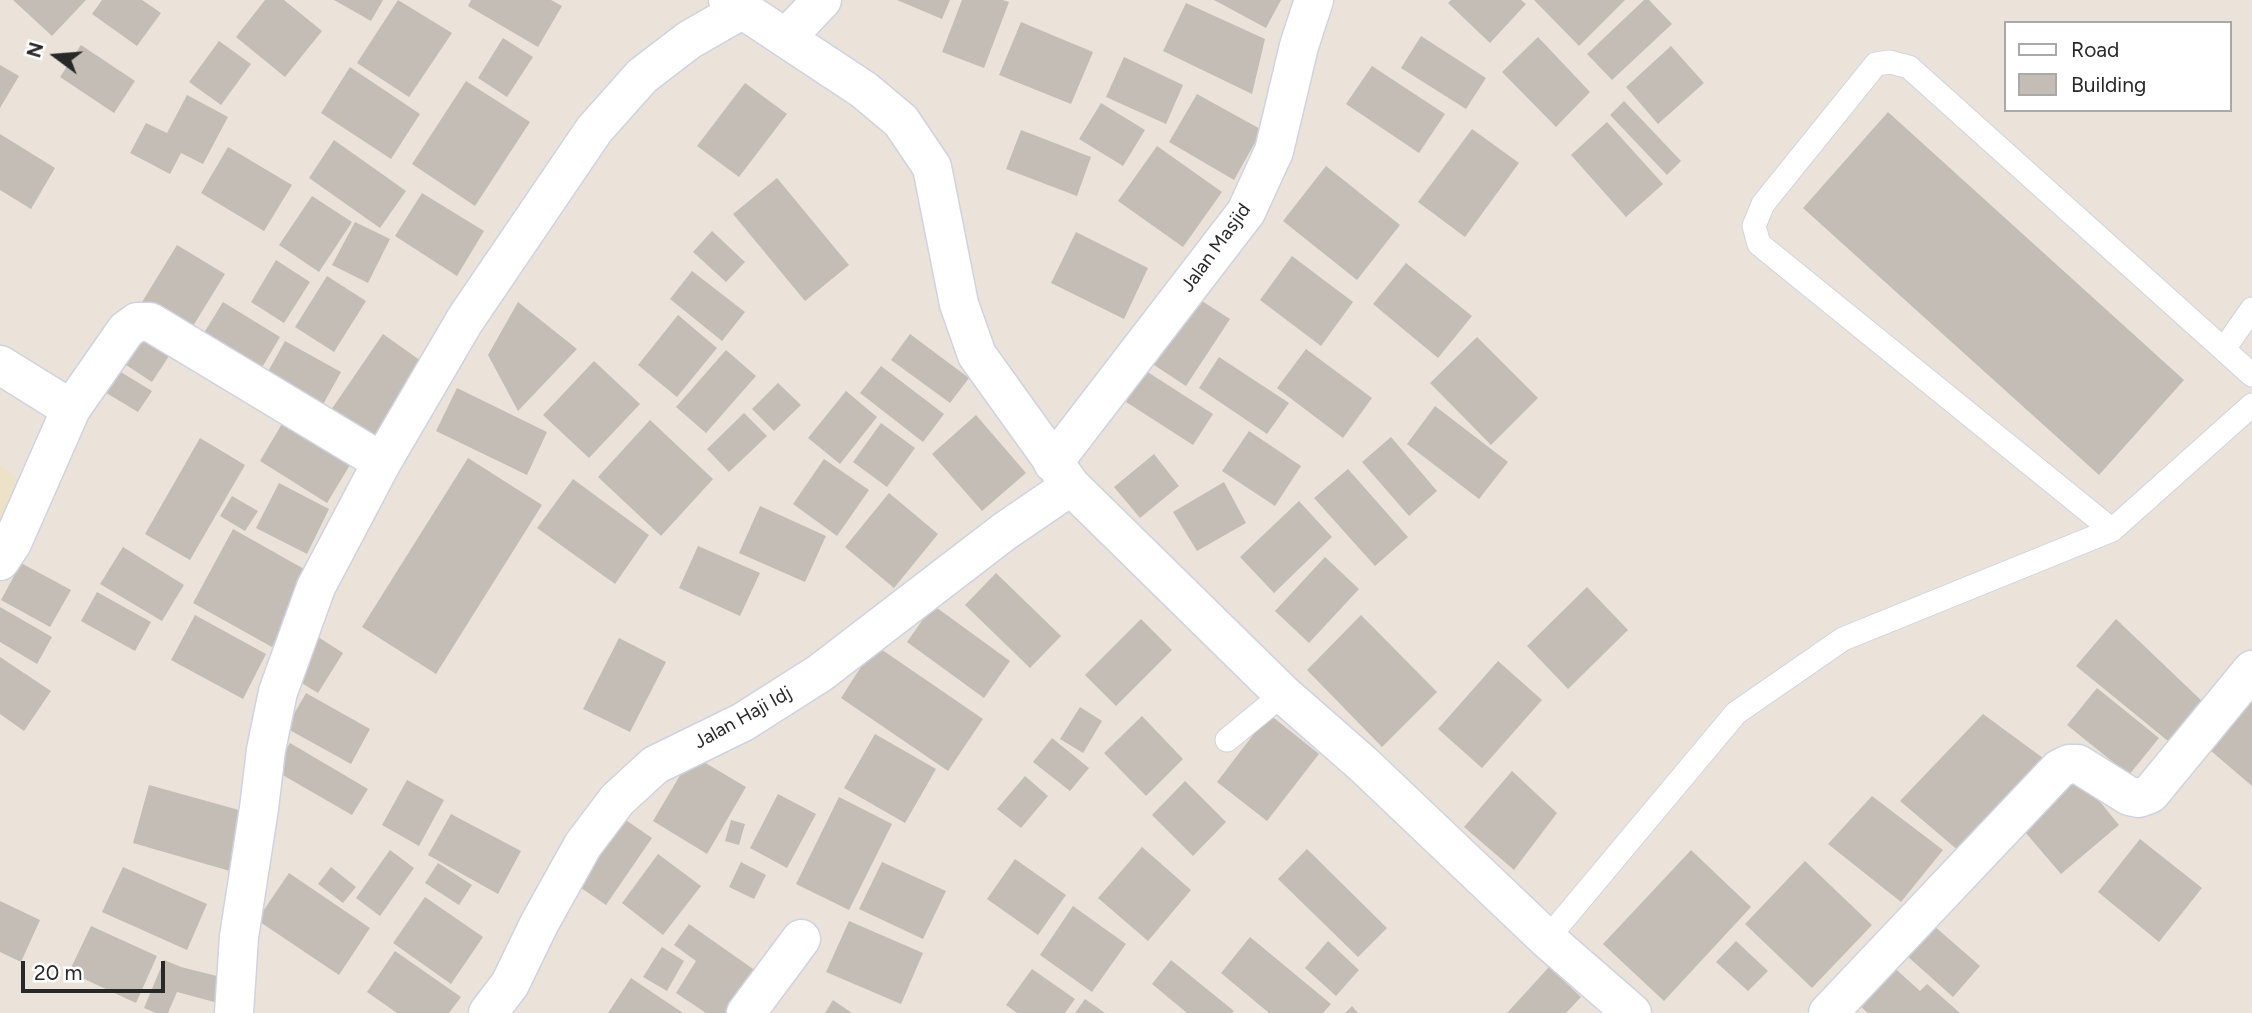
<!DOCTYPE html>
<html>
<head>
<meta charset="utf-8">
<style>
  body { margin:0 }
  #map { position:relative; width:2252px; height:1013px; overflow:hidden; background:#ebe3d9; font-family:Figtree,sans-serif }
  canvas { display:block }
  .legend { position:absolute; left:2004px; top:21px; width:228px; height:91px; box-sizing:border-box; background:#fff; border:2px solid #a9a9a9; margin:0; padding:9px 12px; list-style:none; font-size:21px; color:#282828 }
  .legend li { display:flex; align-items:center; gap:14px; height:35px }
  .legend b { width:35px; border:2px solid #a9a9a9 }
  .north { position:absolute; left:21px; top:21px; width:70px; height:70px; -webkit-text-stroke:5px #fff; paint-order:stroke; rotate:286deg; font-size:19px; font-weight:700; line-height:28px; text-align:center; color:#282828 }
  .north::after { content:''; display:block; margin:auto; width:24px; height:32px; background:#282828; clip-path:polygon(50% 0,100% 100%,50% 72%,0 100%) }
  .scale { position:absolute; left:21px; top:961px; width:144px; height:32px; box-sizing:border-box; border:4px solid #282828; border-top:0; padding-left:9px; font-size:21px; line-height:24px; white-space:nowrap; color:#282828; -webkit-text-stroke:5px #fff; paint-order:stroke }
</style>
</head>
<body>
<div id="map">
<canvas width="2252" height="1013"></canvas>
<ul class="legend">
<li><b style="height:9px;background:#fff"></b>Road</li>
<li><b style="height:19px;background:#c3bdb6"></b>Building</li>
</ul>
<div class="north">N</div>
<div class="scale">20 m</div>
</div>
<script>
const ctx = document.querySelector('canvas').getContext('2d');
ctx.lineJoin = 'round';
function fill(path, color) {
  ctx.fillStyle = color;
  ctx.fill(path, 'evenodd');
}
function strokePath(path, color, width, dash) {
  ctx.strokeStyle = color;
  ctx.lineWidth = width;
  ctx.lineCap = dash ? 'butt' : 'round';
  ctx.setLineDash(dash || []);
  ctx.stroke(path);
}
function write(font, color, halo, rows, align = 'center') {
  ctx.font = font + ' Figtree,sans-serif';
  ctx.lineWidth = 6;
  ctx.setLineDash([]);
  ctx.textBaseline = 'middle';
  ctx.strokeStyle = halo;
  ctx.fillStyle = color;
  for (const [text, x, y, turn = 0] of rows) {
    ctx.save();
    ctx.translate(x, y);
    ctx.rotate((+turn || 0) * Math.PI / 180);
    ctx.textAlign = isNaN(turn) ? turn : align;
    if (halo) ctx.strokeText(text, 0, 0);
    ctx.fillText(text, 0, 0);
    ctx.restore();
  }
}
const education = new Path2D(`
  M0,464l28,24 -28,46z`);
const building = new Path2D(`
  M13,0h73l-34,36z
  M102,0h40l19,13 -24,33 -45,-32z
  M265,0h19l38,31 -37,46 -49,-40z
  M334,0h49l-12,21z
  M398,0l54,33 -43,64 -52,-34z
  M471,0h80l11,6 -24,41 -70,-41z
  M897,0h53l-8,19z
  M962,0h41l6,2 -25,66 -42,-16z
  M1214,0h67l-15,28z
  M1451,0h70l5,4 -36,39 -42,-40z
  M1534,0h91l-46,46z
  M1644,0h5l23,24 -60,56 -25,-26z
  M1186,3l79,36 -13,55 -89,-43z
  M1021,22l72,30 -22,52 -72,-29z
  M1421,36l65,42 -20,31 -65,-41z
  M1538,37l52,55 -34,35 -54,-55z
  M503,38l30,19 -26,40 -29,-19z
  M219,41l32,23 -30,41 -32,-23z
  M81,45l54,36 -21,32 -54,-36z
  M1671,46l33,37 -46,41 -32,-37z
  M1124,57l59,28 -17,39 -60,-27z
  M0,65l19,11 -19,32z
  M1372,66l73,48 -26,39 -73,-49z
  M350,67l70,47 -29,45 -70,-46z
  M466,81l64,41 -55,84 -63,-42z
  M745,83l42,31 -48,63 -42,-31z
  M1197,94l65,36 -28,50 -65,-38z
  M187,95l41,22 -25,47 -22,-11 -11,21 -40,-21 16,-30 21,10z
  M1624,101l57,60 -14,14 -57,-60z
  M1101,103l44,27 -22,36 -44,-27z
  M1888,112l296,268 -85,95 -296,-267z
  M1607,122l56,62 -37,33 -55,-62z
  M1472,129l47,34 -54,74 -47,-35z
  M1021,130l70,27 -14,39 -71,-27z
  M0,134l55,34 -24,41 -31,-19z
  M334,140l72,51 -26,37 -71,-50z
  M1157,146l65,46 -39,55 -65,-46z
  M228,147l64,38 -28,46 -63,-38z
  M1326,166l74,59 -43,55 -74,-59z
  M777,178l72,87 -44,36 -72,-87z
  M422,193l62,38 -27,45 -62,-40z
  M312,196l40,26 -33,50 -40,-27z
  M355,222l35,17 -22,44 -36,-18z
  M712,231l33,31 -19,20 -33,-30z
  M1076,232l72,36 -24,51 -73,-36z
  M177,245l48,29 -35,57 -48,-29z
  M1292,256l61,46 -32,44 -61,-46z
  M276,260l34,22 -26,41 -33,-21z
  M1406,263l66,53 -34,42 -65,-54z
  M692,271l53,41 -23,29 -52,-42z
  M327,276l39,25 -32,51 -39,-25z
  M1191,294l39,25 -44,67 -38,-25z
  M223,302l57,35 -23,39 -58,-35z
  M518,302l59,47 -59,62 -30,-56z
  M678,315l39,33 -40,49 -39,-32z
  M141,334l30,19 -19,29 -29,-19z
  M383,334l45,32 -53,76 -44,-32z
  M910,334l59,44 -19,25 -59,-43z
  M1477,337l61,61 -47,47 -61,-62z
  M285,341l56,31 -20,36 -56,-31z
  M1306,349l66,49 -29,40 -66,-50z
  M726,350l30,26 -50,57 -30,-26z
  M1219,357l70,46 -22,31 -68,-46z
  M594,361l46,43 -51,54 -46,-43z
  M106,363l46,28 -14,21 -45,-27z
  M881,366l63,48 -21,28 -63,-49z
  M1146,371l67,43 -20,31 -67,-43z
  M778,383l23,22 -27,26 -22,-22z
  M457,388l90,44 -20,43 -91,-44z
  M846,391l31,26 -37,47 -32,-26z
  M1435,406l73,56 -29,37 -72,-55z
  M744,413l23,23 -38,36 -22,-23z
  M976,415l50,58 -44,38 -50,-57z
  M286,417l67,43 -26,43 -67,-42z
  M650,420l63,59 -52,57 -63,-59z
  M881,423l34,25 -28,39 -34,-25z
  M1249,431l52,35 -26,40 -53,-35z
  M1391,437l46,54 -28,25 -47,-54z
  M200,438l45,27 -55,95 -45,-26z
  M1154,454l25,32 -39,32 -26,-31z
  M468,458l74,47 -106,169 -74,-47z
  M824,459l45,31 -32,46 -44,-32z
  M1348,469l60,68 -33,29 -61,-68z
  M573,479l76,56 -34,49 -78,-56z
  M1224,482l22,41 -49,28 -24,-39z
  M279,483l50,26 -22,45 -51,-26z
  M889,493l49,41 -44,54 -49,-41z
  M232,496l26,15 -13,20 -25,-15z
  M1299,501l33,36 -58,56 -34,-36z
  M760,506l66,30 -21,46 -66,-29z
  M233,529l80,45 -41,73 -79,-44z
  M698,546l62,27 -20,43 -61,-28z
  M123,547l61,38 -22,36 -62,-37z
  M1325,557l34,32 -50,54 -34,-32z
  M21,563l50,27 -21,37 -49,-27z
  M996,573l65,63 -31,32 -65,-63z
  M1587,587l41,43 -60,59 -41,-43z
  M97,592l54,30 -16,29 -54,-30z
  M933,605l77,56 -26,37 -77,-56z
  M0,607l52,30 -15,27 -37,-22z
  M195,615l71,39 -23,45 -72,-39z
  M1361,615l76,77 -55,55 -75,-77z
  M1141,619l31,31 -56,56 -31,-31z
  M2116,619l88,84 -36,38 -92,-75z
  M312,633l31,20 -25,40 -31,-19z
  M619,638l47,24 -36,70 -47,-23z
  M875,645l108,74 -35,52 -107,-73z
  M0,657l51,34 -27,40 -24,-17z
  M1498,661l44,39 -60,68 -44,-39z
  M2097,688l62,50 -30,37 -62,-50z
  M2252,688v98l-48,-41z
  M306,693l64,36 -19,35 -65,-36z
  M1080,707l22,14 -19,32 -23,-14z
  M1269,714l50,40 -52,67 -50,-39z
  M1983,714l64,47 -81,96 -66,-56z
  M1142,716l41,43 -37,37 -42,-43z
  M875,734l61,35 -31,54 -61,-35z
  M1052,738l37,30 -19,23 -37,-29z
  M290,743l78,46 -16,26 -78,-45z
  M692,755l54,32 -39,67 -54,-33z
  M1512,771l45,42 -43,57 -50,-43z
  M2078,775l41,50 -58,49 -42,-49z
  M1025,776l23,20 -27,32 -24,-19z
  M407,780l37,20 -25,46 -37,-21z
  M1185,781l41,41 -33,34 -41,-41z
  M149,785l97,27 -16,59 -97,-28z
  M778,794l38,20 -29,54 -37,-20z
  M1872,796l71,54 -42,52 -73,-58z
  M839,797l53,27 -43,86 -53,-26z
  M451,814l70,37 -23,43 -70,-39z
  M617,814l35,24 -46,67 -35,-24z
  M731,820l14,4 -6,21 -14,-4z
  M2140,839l62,49 -43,54 -61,-50z
  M1142,847l49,43 -43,51 -50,-43z
  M1307,849l80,79 -29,29 -80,-78z
  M390,850l24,18 -34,48 -24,-18z
  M1691,850l60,57 -87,94 -61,-57z
  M658,854l43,32 -38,49 -41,-32z
  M1015,859l51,36 -28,40 -51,-36z
  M1805,861l67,64 -60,63 -67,-64z
  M741,862l25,13 -12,24 -25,-12z
  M882,862l64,29 -23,48 -64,-30z
  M438,863l34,22 -13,20 -34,-22z
  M123,867l84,37 -20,46 -85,-38z
  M331,867l25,20 -13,16 -25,-19z
  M289,873l81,55 -31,47 -82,-55z
  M425,897l58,40 -32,47 -58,-41z
  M0,901l40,19 -19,42 -21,-10z
  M1073,906l53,38 -34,48 -52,-37z
  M849,921l74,32 -22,51 -75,-32z
  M689,924l67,47 -28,42h-22l-30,-20 20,-32 -22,-16z
  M1933,925l47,41 -27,31 -47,-42z
  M91,926l66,30 -21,47 -67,-31z
  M1250,937l81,67 -8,9h-54l-48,-40z
  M1328,941l31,29 -23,26 -31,-28z
  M1736,941l32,30 -20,20 -32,-29z
  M662,947l22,14 -17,30 -24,-14z
  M395,951l66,46 -12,16h-52l-30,-21z
  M164,960l17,7 44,11 -7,25 -41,-11 -9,21h-12l-12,-5z
  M1171,960l63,51 -2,2h-45l-35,-29z
  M1890,964l30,27 7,-7 33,29h-92l-13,-11z
  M1549,967l32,30 -15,16h-59z
  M1032,969l43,30 -10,14h-48l-11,-8z
  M631,978l52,35h-75z
  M1085,999l20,14h-30z
  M833,1000l19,13h-27z
  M1352,1006l6,7h-13z`);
const service = new Path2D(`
  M2224,349l28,-40
  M2112,530l-353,-286 -5,-18 9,-22 113,-140 14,-2 19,5 343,308
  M1227,740l56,-46
  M1547,939l189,-226 107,-74 269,-109 140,-125`);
const minor = new Path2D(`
  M728,0l136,90 37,31 31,46 27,137 18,51 94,131 212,208 81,71 183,174 85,74
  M786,38l36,-38
  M0,365l71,44
  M1053,463l193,-251 28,-61 25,-105 15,-46
  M0,561l12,-18 59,-134 55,-79 11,-8h13l232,140
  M234,1013l5,-76 20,-129 7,-58 12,-58 38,-105 66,-125 83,-142 129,-190 48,-54 47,-36 54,-31
  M488,1013l22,-29 29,-60 44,-79 34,-45 38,-35 88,-43 77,-49 185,-142 66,-45
  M746,1013l55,-74
  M1828,1013l231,-244 10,-5h9l51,32 10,2 11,-4 102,-124`);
const streetNames = [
  ["Jalan Masjid",1216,248,-54],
  ["Jalan Haji Idj",743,718,-29]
];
fill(education, '#ede1c8');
fill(building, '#c3bdb6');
strokePath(service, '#cfd2e2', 25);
strokePath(minor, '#cfd2e2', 41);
strokePath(service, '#fff', 23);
strokePath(minor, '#fff', 38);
write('19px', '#282828', '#fff', streetNames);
</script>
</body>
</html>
